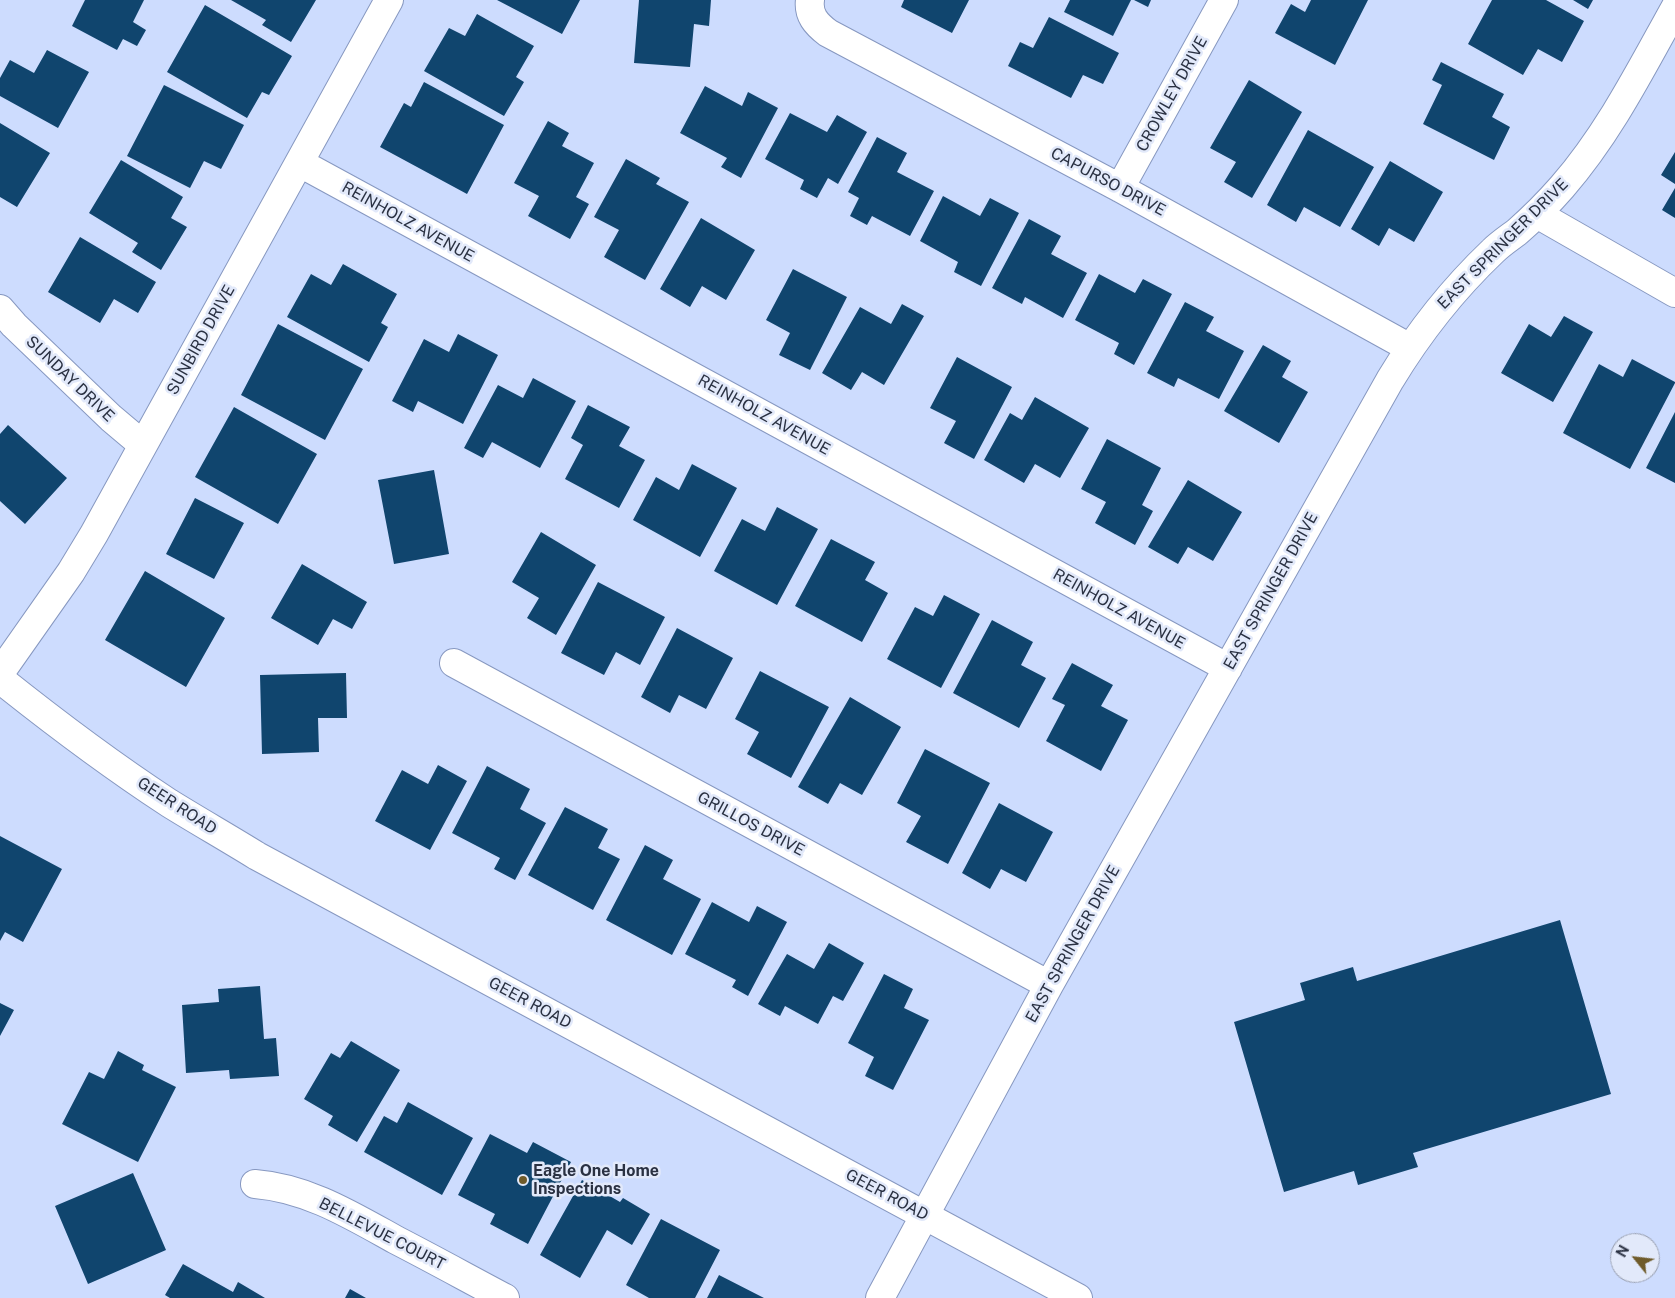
<!DOCTYPE html>
<html>
<head>
<meta charset="utf-8">
<style>
  body { margin:0 }
  #map { position:relative; width:1675px; height:1298px; overflow:hidden; background:#cddcfe; font-family:"Public Sans",sans-serif }
  canvas { display:block }
  .north { position:absolute; left:1610px; top:1233px; width:50px; height:50px; box-sizing:border-box; background:#e2e9fa; border:1px solid #989fb0; border-radius:50%; rotate:299deg; font-size:14px; font-weight:700; line-height:20px; text-align:center; color:#2a3142 }
  .north::after { content:''; display:block; margin:auto; width:18px; height:22px; background:#6f5b2a; clip-path:polygon(50% 0,100% 100%,50% 72%,0 100%) }
</style>
</head>
<body>
<div id="map">
<canvas width="1675" height="1298"></canvas>
<div class="north">N</div>
</div>
<script>
const ctx = document.querySelector('canvas').getContext('2d');
ctx.lineJoin = 'round';
function fill(path, color) {
  ctx.fillStyle = color;
  ctx.fill(path, 'evenodd');
}
function strokePath(path, color, width, dash) {
  ctx.strokeStyle = color;
  ctx.lineWidth = width;
  ctx.lineCap = dash ? 'butt' : 'round';
  ctx.setLineDash(dash || []);
  ctx.stroke(path);
}
function write(font, color, halo, rows, align = 'center') {
  ctx.font = font + ' "Public Sans",sans-serif';
  ctx.lineWidth = 5;
  ctx.setLineDash([]);
  ctx.textBaseline = 'middle';
  ctx.strokeStyle = halo;
  ctx.fillStyle = color;
  for (const [text, x, y, turn = 0] of rows) {
    ctx.save();
    ctx.translate(x, y);
    ctx.rotate((+turn || 0) * Math.PI / 180);
    ctx.textAlign = isNaN(turn) ? turn : align;
    if (halo) ctx.strokeText(text, 0, 0);
    ctx.fillText(text, 0, 0);
    ctx.restore();
  }
}
const building = new Path2D(`
  M85,0h59l-11,22 13,8 -9,16 -14,-7 -6,11 -45,-24z
  M231,0h85l-25,42 -29,-17 4,-5z
  M497,0h83l-18,34z
  M639,0h72l-2,26 -15,-2 -4,43 -56,-4z
  M904,0h65l-17,33 -51,-26z
  M1070,0h61l-18,36 -49,-24z
  M1134,0h17l-3,7z
  M1311,0h57l-33,65 -60,-32 16,-29 14,8z
  M1492,0h54l38,21 -22,41 -24,-13 -15,26 -55,-31z
  M1573,0h20l-5,9z
  M205,5l87,51 -23,39 -7,-3 -15,26 -80,-46z
  M477,14l57,32 -18,31 8,5 -20,34 -80,-45 25,-43 16,8z
  M1049,17l70,36 -16,31 -20,-9 -12,23 -63,-32 12,-24 13,6z
  M47,50l42,22 -31,56 -58,-32v-18l10,-18 24,13z
  M1441,62l63,32 -12,23 18,10 -16,33 -71,-36 19,-39 -10,-5z
  M1249,80l53,32 -50,86 -28,-16 12,-20 -26,-14z
  M424,82l80,43 -37,69 -87,-47 24,-44 7,4z
  M164,85l80,40 -23,44 -17,-8 -14,27 -63,-32z
  M705,86l37,20 6,-14 30,16 -37,70 -20,-11 6,-9 -47,-25z
  M790,113l37,19 10,-17 30,17 -29,52 -10,-6 -11,20 -17,-9 4,-9 -39,-21z
  M548,121l21,12 -7,13 32,17 -18,34 13,7 -19,35 -42,-23 11,-20 -25,-13z
  M0,123l50,30 -33,54 -17,-10z
  M1308,130l66,37 -34,60 -36,-20 -8,15 -29,-17z
  M877,137l30,16 -10,19 37,19 -24,45 -38,-20 -5,9 -17,-9 9,-18 -11,-6z
  M1675,152v32l-14,-9z
  M626,159l34,19 -4,6 33,18 -44,78 -41,-23 15,-27 -25,-13z
  M121,160l62,37 -12,21 16,9 -26,43 -29,-18 6,-9 -49,-30z
  M1390,161l53,31 -29,50 -25,-14 -10,18 -28,-17z
  M1675,188v30l-13,-8z
  M943,196l37,20 10,-18 29,15 -38,73 -27,-14 4,-10 -38,-21z
  M701,218l54,32 -29,50 -24,-14 -12,21 -30,-18z
  M1029,219l32,17 -10,18 36,19 -24,45 -38,-21 -3,7 -30,-16z
  M80,237l76,45 -18,31 -24,-14 -14,24 -52,-31z
  M343,264l54,30 -16,29 7,4 -19,35 -82,-45 24,-43 20,11z
  M793,269l54,28 -37,73 -31,-15 11,-22 -24,-13z
  M1099,274l36,19 8,-14 29,15 -38,71 -20,-11 5,-11 -44,-23z
  M1185,302l29,15 -8,14 38,20 -25,48 -41,-21 -4,9 -27,-14z
  M902,304l22,12 -40,69 -22,-13 -11,18 -29,-17 38,-66 31,17z
  M1564,316l29,16 -40,70 -52,-29 28,-49 22,13z
  M278,324l85,45 -38,71 -84,-45z
  M458,334l40,21 -35,69 -45,-23 -5,11 -21,-11 32,-62 25,13z
  M1263,345l28,16 -9,16 26,15 -29,51 -55,-32z
  M957,357l55,30 -38,72 -30,-16 12,-22 -26,-13z
  M1632,359l43,23v1l-45,86 -67,-36 36,-69 24,13z
  M533,378l43,23 -36,67 -48,-26 -9,16 -19,-10 34,-63 25,13z
  M1035,397l54,31 -29,50 -25,-14 -11,19 -40,-23 26,-47 12,7z
  M588,405l42,22 -11,19 26,14 -26,48 -54,-29 18,-34 -12,-7z
  M234,407l83,47 -39,70 -83,-47z
  M1675,412v71l-29,-15z
  M8,425l59,53 -42,46 -25,-23v-67z
  M1107,439l54,29 -19,37 11,6 -18,34 -40,-22 11,-21 -25,-13z
  M692,464l45,24 -37,69 -67,-37 23,-43 23,13z
  M434,470l15,84 -55,10 -16,-84z
  M1188,480l54,32 -29,49 -25,-14 -10,17 -30,-17z
  M195,498l49,25 -30,56 -48,-25z
  M777,507l41,22 -41,76 -63,-34 28,-52 23,12z
  M541,532l55,33 -40,70 -29,-17 12,-20 -27,-16z
  M831,539l44,23 -10,18 23,13 -26,49 -67,-36z
  M302,564l65,38 -15,27 -19,-10 -15,26 -47,-27z
  M145,571l80,47 -39,69 -81,-47z
  M598,582l67,35 -25,48 -24,-13 -12,23 -43,-22z
  M944,595l36,19 -39,74 -54,-29 28,-52 18,9z
  M992,620l41,22 -12,23 25,13 -27,50 -66,-35z
  M677,628l56,30 -27,51 -27,-14 -9,18 -29,-16z
  M1072,663l41,22 -12,21 27,14 -27,51 -55,-30 19,-36 -13,-6z
  M760,671l69,36 -38,71 -44,-24 12,-22 -24,-13z
  M346,673l1,45h-29l1,34 -57,2 -2,-79z
  M850,697l51,30 -39,68 -22,-12 -12,21 -30,-17z
  M925,749l65,34 -42,81 -42,-22 15,-26 -24,-13z
  M438,765l29,16 -37,69 -55,-29 27,-51 26,14z
  M487,766l43,23 -10,20 26,14 -31,57 -21,-11 6,-11 -48,-25z
  M999,803l54,29 -27,50 -25,-13 -11,20 -28,-16z
  M565,807l43,22 -10,19 22,11 -27,51 -65,-35z
  M0,836l62,33 -39,73 -18,-10 -5,9z
  M645,845l28,15 -10,19 38,20 -29,56 -66,-35z
  M712,902l37,20 8,-16 30,16 -39,74 -16,-9 4,-7 -51,-26z
  M1560,920l51,174 -198,59 5,14 -60,18 -4,-14 -70,21 -50,-170 71,-22 -5,-17 53,-16 4,14z
  M829,943l35,20 -21,38 -10,-5 -15,28 -33,-18 -5,10 -22,-12 29,-50 27,15z
  M884,974l29,15 -9,19 25,12 -36,70 -28,-14 9,-19 -26,-14z
  M260,986l4,53 12,-1 3,38 -49,3 -1,-9 -43,3 -4,-68 37,-3 -1,-13z
  M0,1003l14,7 -14,26z
  M351,1041l49,29 -43,72 -29,-17 5,-9 -29,-17 27,-46 9,5z
  M118,1051l26,14 -2,5 34,17 -38,75 -76,-38 27,-52 15,7z
  M408,1102l65,36 -31,57 -78,-43 20,-36 13,7z
  M490,1134l37,19 6,-11 38,20 -43,82 -38,-20 5,-10 -37,-19z
  M133,1173l33,77 -78,34 -33,-78z
  M582,1180l38,22 3,-4 27,16 -18,31 -25,-15 -27,48 -40,-23z
  M661,1219l59,31 -25,48h-46l-23,-13z
  M183,1264l50,28 5,-10 27,16h-95l-5,-3z
  M719,1275l45,23h-57z
  M350,1289l16,9h-21z`);
const minor = new Path2D(`
  M810,0c-2,15 6,24 18,33l292,155 290,160
  M300,163l928,505
  M1120,188l104,-188
  M1537,214l138,79
  M0,309l14,16 97,93 32,27
  M454,663l595,322
  M0,673l71,-101 23,-38 295,-534
  M255,1184c52,4 96,31 141,56 37,19 73,39 109,58
  M880,1298l169,-313 341,-605c29,-48 62,-90 103,-129 7,-7 16,-13 24,-19 16,-14 31,-29 45,-45 47,-54 79,-118 113,-179`);
const primary = new Path2D(`
  M0,679c55,44 111,86 169,124 29,18 59,35 88,53l821,442`);
const markers = [
  [523,1180,5,"#6f5b2a"]
];
const streetNames = [
  ["CROWLEY DRIVE",1172,94,-61],
  ["CAPURSO DRIVE",1108,182,28],
  ["REINHOLZ AVENUE",408,222,29],
  ["EAST SPRINGER DRIVE",1503,244,-45],
  ["SUNBIRD DRIVE",201,340,-61],
  ["SUNDAY DRIVE",70,379,44],
  ["REINHOLZ AVENUE",764,415,29],
  ["EAST SPRINGER DRIVE",1271,591,-61],
  ["REINHOLZ AVENUE",1119,609,29],
  ["GEER ROAD",177,806,33],
  ["GRILLOS DRIVE",751,824,28],
  ["EAST SPRINGER DRIVE",1073,944,-61],
  ["GEER ROAD",530,1003,28],
  ["GEER ROAD",887,1195,28],
  ["BELLEVUE COURT",382,1234,27]
];
const poiNames = [
  ["Eagle One Home",533,1171],
  ["Inspections",533,1189]
];
fill(building, '#10456e');
strokePath(minor, '#8798c0', 30);
strokePath(primary, '#8798c0', 30);
strokePath(minor, '#fff', 28);
strokePath(primary, '#fff', 28);
for (const [x, y, r, color] of markers) {
  const dot = new Path2D();
  dot.arc(x, y, r, 0, 2 * Math.PI);
  ctx.fillStyle = color;
  ctx.fill(dot);
  strokePath(dot, '#e2e9fa', 2);
}
write('16px', '#2a3142', '#e2e9fa', streetNames);
write('bold 16px', '#2a3142', '#e2e9fa', poiNames, 'left');
</script>
</body>
</html>
